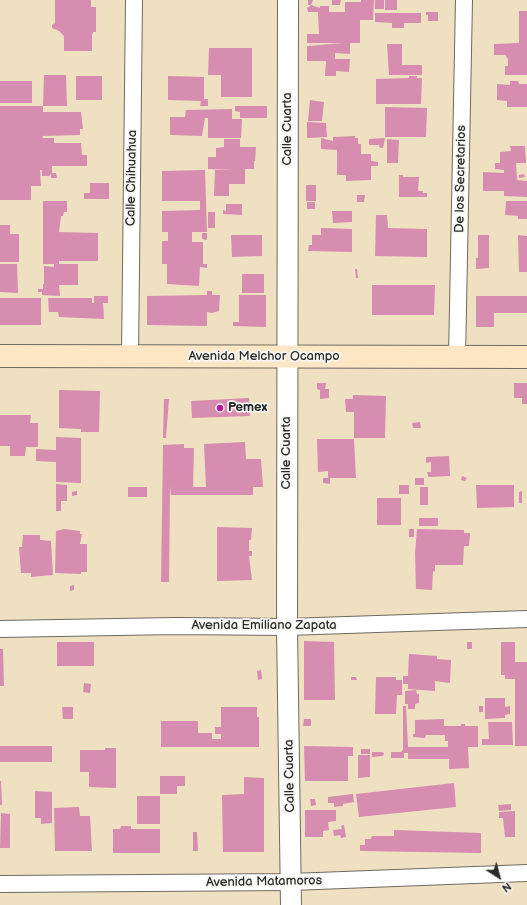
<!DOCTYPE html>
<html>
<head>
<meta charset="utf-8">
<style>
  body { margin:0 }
  #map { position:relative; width:527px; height:905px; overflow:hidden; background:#eee0c1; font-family:"Balsamiq Sans",sans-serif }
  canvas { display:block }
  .north { position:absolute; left:479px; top:857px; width:40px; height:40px; -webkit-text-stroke:3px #f6f6f2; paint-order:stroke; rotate:144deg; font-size:11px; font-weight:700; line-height:16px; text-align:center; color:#2b2b2b }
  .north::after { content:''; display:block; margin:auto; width:14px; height:18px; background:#2b2b2b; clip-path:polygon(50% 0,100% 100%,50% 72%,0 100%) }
</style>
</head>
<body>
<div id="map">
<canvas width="527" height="905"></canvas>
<div class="north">N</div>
</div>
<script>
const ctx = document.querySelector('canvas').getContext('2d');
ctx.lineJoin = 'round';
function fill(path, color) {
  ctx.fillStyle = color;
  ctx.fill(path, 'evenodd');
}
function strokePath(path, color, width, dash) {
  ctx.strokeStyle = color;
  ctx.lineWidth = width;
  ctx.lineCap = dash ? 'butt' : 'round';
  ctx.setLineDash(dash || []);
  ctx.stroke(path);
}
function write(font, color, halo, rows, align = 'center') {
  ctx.font = font + ' "Balsamiq Sans",sans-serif';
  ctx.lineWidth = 3.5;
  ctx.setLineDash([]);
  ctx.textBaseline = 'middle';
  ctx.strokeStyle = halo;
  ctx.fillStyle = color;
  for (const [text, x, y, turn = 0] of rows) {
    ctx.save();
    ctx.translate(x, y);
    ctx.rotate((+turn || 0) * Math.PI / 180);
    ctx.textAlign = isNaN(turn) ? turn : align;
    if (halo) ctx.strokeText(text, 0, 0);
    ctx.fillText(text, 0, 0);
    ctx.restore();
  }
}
const building = new Path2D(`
  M55,0h36v7h5v25h-3l-1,3v16h-28v-15l-5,-5 -7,-3v-3l3,-2z
  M308,0h5l-2,5h-3z
  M332,0h9l-1,5h-8z
  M361,0h13l-1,20h-13v23h-10v11l-15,-1v6h15l-1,13 -13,-1v5h-11l1,-15h-19v-15l36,-3h-36v-9h12l-1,-22h-10l-1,-4 4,-3 9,3v-2h9v6h16v-10h16z
  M375,0h9v9h-9z
  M385,0h12v10h-12z
  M519,11h8v64h-22v-9h3v-7l-3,-4h-11v-11l25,-1z
  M426,12h12v9h-10v-6h-2z
  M375,13h46v10h-17v5h-12v-5l-17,-1z
  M387,44h15v21h20v10h-33z
  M209,48h43v49h-31v-22h-13z
  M44,75h22l1,31h-24z
  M76,76h26v24h-26z
  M168,76l36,1v22h4v7h-8l1,-5 -33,-1z
  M409,76h8v2h5l-1,26h-45v-25l33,-1z
  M0,81h32v22h-32z
  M510,81h8l1,3h8v23h-20v-6l-10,-1v-16l13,1z
  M310,100l14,2 -2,19h-14z
  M0,106h43v6h38l2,17h-3v6l-37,1 -1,2h12v5h27l1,12h5v11h-35v7h4l1,5h-6v-4l-2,2h-7v-6h-2l1,16h-10v14h-31z
  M235,106h32v12h-27v-6l-5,-1z
  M385,107l42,1 -1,29h-41z
  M232,109v10h10l-1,19h-33v-20h-3l-3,18 -32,-1v-18h15l1,-7z
  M307,122l19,1 1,14 -20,1z
  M355,136v2h3v6h3v10h10v7l7,1v4h-7v14l-25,1v-6h-9v-25l-16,-1v-11l12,3v-4z
  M385,138l-2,10h-3l-1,-3h-10v-6z
  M224,139h16v8h16l-1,14h-1v8h-9v15h-16v12h-15l1,-26h20l-27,-1v-12h8v-9l8,-1z
  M387,139l12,1 -1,23h-11z
  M510,146h15l1,17h-10l1,17 10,1v16l-23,-1v-5h-21v-19l21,1v-3l-9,-1v-6h5v-11l11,-1z
  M205,170l2,62h-15v10h11v22h4v4l-7,-1 -1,19 -32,-2v-20h-5v-23h6v-9h-6v-21l38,-1v-9h-38v-30z
  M524,174l1,3 -6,1v-3z
  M399,175h4v2h16l-1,14h5v2h4v4h-28z
  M90,183h19v16h-25v-6h6z
  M306,185h10v16h-10z
  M357,195h8l-1,7h-7z
  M43,201h24v11h-3l-1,4h-2l-2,16 39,1v28h-39v3h19v21h-19l1,11 -18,-1v-3h-4v-3h5v-5h1v-18l10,1v-3h-11z
  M506,201h21v18h-9v-3l-13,-1z
  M307,202h8v7h-8z
  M226,204h16v11l-19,-1v-4l3,1z
  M332,211h20v11l-19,1z
  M208,212h7v16h-7z
  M376,215h11l1,13 39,1v28l-52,-1z
  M0,225h10v9h9v28h-19z
  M321,228l31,1v23l-44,-1 1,-6h3v-10h9z
  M202,233h5v7l-5,-1z
  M231,235h31v21l-30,1z
  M478,235h11v33l-13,1v-11h2z
  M518,235l9,1v36h-8z
  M0,264h17l1,29 -18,-1z
  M355,269h2l1,9h-2z
  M242,274h22v19h-22z
  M372,285h63l-1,30h-62z
  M207,291h5v4h8l-1,16 -7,2 -5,-1v14l-60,-1v-29l60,-1z
  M239,295h27v32l-33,-1v-4h6z
  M94,296h14v7h-5l1,16 -45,-2 -1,-5h-9l-1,-14h44v5h2z
  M476,296h51v17h-33v14h-18z
  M0,298h41v27h-41z
  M317,383h9l-1,6h4v9l-9,1v-9l-3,-1z
  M514,383h13v21h-5v-6h-8z
  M59,390l41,1 -1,41h-18v-3l-22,-1z
  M353,395l33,1 -1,42h-31v-26h-8l-1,-13h8z
  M249,398l1,18 -58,2 -1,-17z
  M164,399h5l-3,39h-3z
  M0,415h31l-1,8h8v24h-12l-1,9h-15v-10h-10z
  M420,422l1,6h-8l-1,-5z
  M56,437l25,1v45l-25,-1v-20l-20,-1v-12l20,1z
  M317,439h37l2,39h-26v6l-7,-1v-5h5v-7l-10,1z
  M245,442l1,17h15l2,28h-10v8h-82l-1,-9 -1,96h-8l2,-137 21,-1v4h10l-1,39h13l-2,-43z
  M449,456l1,20 -21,1 -1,-1 -1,-4h4v-10l-5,1v-6z
  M462,476l5,2 -2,3 -4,-1z
  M415,478h9v7h-9z
  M56,484l11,1v16h-6v10h-5z
  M399,485h10v9h-10z
  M476,485h38v22l-37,1z
  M128,487h19v10h-19z
  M420,487h8v18h-8z
  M77,491v4l-5,1v-4z
  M522,491v12h-3v-11z
  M377,498h24v27h-24z
  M419,518h19v8h-19z
  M217,527l35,1 -1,12h-2v11h3v5h-3l3,24 -35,1z
  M64,529l16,2v3h2l-2,10h7v28h-6v2l-26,-1 1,-42z
  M409,529h5v8h-5z
  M417,529l47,1v3h6l-1,13h-5l-1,19h-28v7l-2,-1 -1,19 -16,-1 -1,-36z
  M23,535h17v5l11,1 2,34 -22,2v-4h-10l-2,-26h3z
  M74,585v5l-4,1v-5z
  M304,641l30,1 1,58h-31z
  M57,642h37v24h-37z
  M467,642h5v7h-5z
  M501,642h14v20h12v84h-12v-67h-10v-4h-4z
  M0,649h3l1,37h-4z
  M409,654l28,2v3l14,1 -1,23 -15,-2v10l-27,-2v-5h-5v-8h5z
  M261,670l1,9 -4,1 -1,-9z
  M351,677h5l1,3h-6z
  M376,677h20v3h6v15h-5l-1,19h-21z
  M84,683l7,1 -1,9 -7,-1z
  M416,690l1,4h2v9l-4,1v5h-7v-5h-3v-13z
  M485,698h20v9l5,-1v8l-5,1v3l-20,1z
  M403,706h3l2,41h40v-6h-3v-6h-19l-1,3 -12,-1v-3h2v-14l29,-1v7h17v-2h4v2h13v21h-10l1,21 -20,1v-10h-41v-6h-4v5h-13v-6h10l2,-2z
  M479,706h4v6h-4z
  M62,707h11v12h-10z
  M221,707h36v10h2v30h-98v-26h37v12h14v6h9v-5h-6v-7h6z
  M304,719h7v7h-8z
  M488,722h24l1,23h-31v-6h7z
  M0,746h52v16h-52z
  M304,746l49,1v9h-5v25h-43z
  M105,748h11v40l-27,-1v-15h-9v-22h25z
  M361,749h9v5h-9z
  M372,752h10l2,1 -1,3 -11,1z
  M358,755h12v22l-12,1z
  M160,776h25v10h-8v8h-17z
  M244,777l20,1v74h-41l-1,-57 22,-1z
  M0,781h1l1,24h-2z
  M454,783l2,24 -97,10 -3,-23z
  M35,791l17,1v31l-11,1v-6h-6z
  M353,794l1,8 -11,2v2l-9,1v-4h-6v-6z
  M137,796h23v28h-23z
  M310,799h5l1,6 -5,1z
  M511,804v6l-12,1 -1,-6z
  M79,807l1,9h10l2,35h-37l-1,-43z
  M305,810h31v11l-8,1 1,8 -6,1v6h-18z
  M515,811v26h-10l-2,-19h-4v-6z
  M1,813l9,1v34h-10z
  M344,825l2,12 -5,1 -1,-3 -6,1 -1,-6 9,-1 -1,-3z
  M121,826h10v3h29v24h-47v-24h7z
  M394,830l87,3v20l-121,-2v-6h5v-6h6l1,-3h22z
  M193,832h4l1,19h-5z`);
const minor = new Path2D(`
  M130,356l4,-356
  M457,358l7,-358
  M0,629l175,-3 112,1 240,-8
  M0,884l291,-2 236,-9`);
const tertiary = new Path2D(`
  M288,0l-1,627 4,278`);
const secondary = new Path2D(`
  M0,356l527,1`);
const markers = [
  [220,408,4,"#b5179e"]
];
const streetNames = [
  ["Calle Cuarta",288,129,-90],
  ["Calle Chihuahua",132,178,-89],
  ["De los Secretarios",461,179,-89],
  ["Avenida Melchor Ocampo",264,357],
  ["Calle Cuarta",287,453,-90],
  ["Avenida Emiliano Zapata",264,626],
  ["Calle Cuarta",290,776,-91],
  ["Avenida Matamoros",264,882,-1]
];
const poiNames = [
  ["Pemex",228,408]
];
fill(building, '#d68db0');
strokePath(minor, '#6f6a60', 18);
strokePath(tertiary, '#6f6a60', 22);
strokePath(secondary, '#6f6a60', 24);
strokePath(minor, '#fff', 16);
strokePath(tertiary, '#fff', 20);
strokePath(secondary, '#fce6c4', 22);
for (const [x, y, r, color] of markers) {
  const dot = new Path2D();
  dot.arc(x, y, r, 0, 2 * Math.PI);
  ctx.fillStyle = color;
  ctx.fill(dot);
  strokePath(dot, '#f6f6f2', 1.5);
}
write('13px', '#2b2b2b', '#f6f6f2', streetNames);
write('bold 13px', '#2b2b2b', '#f6f6f2', poiNames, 'left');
</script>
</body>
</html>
